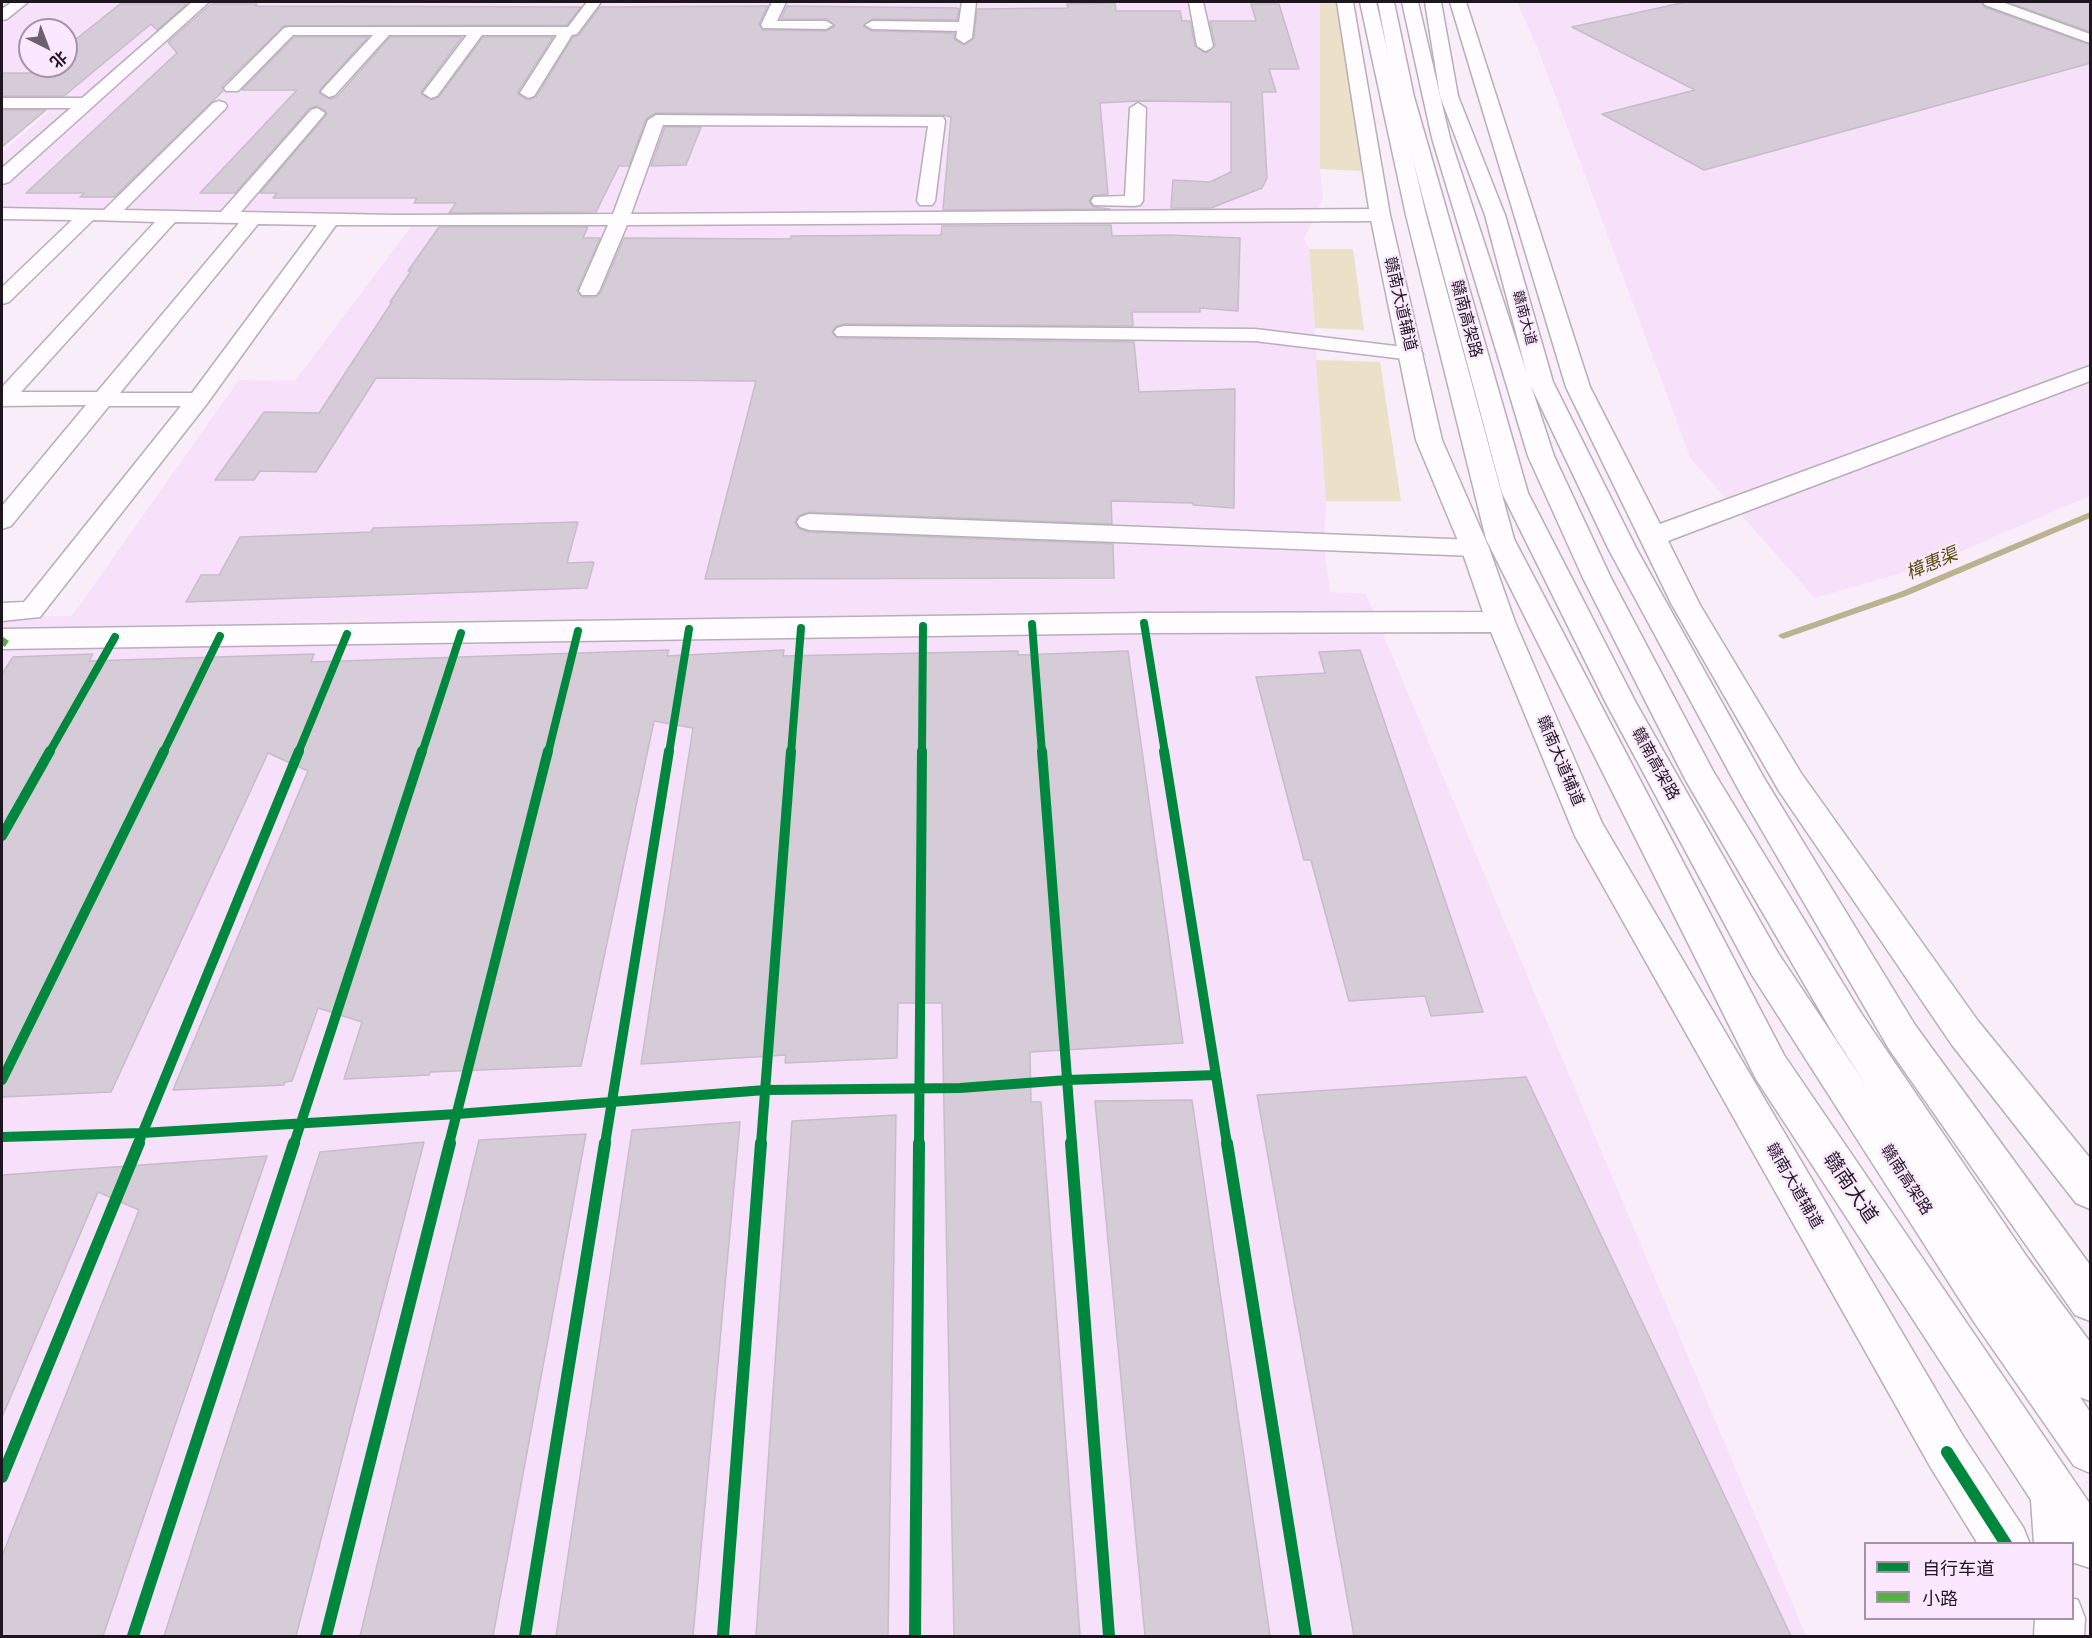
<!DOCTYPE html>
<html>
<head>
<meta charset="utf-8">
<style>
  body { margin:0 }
  #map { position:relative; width:2092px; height:1638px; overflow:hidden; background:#f8edf9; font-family:Merriweather,"Noto Sans SC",serif }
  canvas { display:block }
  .frame { position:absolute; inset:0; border:3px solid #1e151f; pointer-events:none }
  .legend { position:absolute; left:1864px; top:1542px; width:210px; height:78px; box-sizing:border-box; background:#fbe7ff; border:2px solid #a393a5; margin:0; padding:8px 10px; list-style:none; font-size:18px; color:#1e151f }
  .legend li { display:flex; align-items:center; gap:12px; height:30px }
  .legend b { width:30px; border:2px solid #a393a5 }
  .north { position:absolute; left:18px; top:18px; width:60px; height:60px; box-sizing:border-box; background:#fbe7ff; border:2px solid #a393a5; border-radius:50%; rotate:138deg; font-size:16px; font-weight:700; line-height:24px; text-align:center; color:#1e151f }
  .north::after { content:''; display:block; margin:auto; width:21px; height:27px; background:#6a616b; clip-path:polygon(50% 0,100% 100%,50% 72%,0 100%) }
</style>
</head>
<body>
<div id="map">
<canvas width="2092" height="1638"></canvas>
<div class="frame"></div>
<ul class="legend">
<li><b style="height:8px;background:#00873e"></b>自行车道</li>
<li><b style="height:8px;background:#55b145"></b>小路</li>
</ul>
<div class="north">北</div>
</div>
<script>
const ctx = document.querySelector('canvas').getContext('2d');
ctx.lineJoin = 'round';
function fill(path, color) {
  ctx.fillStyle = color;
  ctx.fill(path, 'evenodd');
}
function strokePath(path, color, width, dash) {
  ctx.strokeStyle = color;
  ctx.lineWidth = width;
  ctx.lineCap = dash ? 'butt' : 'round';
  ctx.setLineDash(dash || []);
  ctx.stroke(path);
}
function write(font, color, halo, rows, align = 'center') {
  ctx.font = font + ' Merriweather,"Noto Sans SC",serif';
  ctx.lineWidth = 4.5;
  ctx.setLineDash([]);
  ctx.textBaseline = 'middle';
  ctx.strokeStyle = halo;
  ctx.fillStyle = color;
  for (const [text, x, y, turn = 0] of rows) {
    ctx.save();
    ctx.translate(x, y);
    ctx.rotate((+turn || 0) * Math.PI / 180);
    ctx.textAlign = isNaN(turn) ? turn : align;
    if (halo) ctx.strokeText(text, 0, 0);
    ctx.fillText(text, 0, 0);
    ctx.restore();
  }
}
const built = new Path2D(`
  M2,2h1318v167l3,29 -19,41 5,10 17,252 -2,46 6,45 36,2 440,1042h-1804v-1019l70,-1 167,-236 56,1 116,-154 -409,-6v-68l47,-42h-47zM30,30h36v36h-36z
  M1517,2h573v494l-161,69 -114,33 -124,-139 -153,-410z`);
const green = new Path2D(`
  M1320,2h18l24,169 -42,-2z
  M1309,249h44l11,81 -49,-2z
  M1316,360l64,2 21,139h-75z`);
const stream = new Path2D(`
  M2090,512v6l-184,78 -120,42 -3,1 -5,-3 2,-2 120,-42z`);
const building = new Path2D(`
  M1686,2h295l3,5 107,38v18l-387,107 -102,-56 93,-24 -123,-63z
  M2007,2h84v30z
  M1115,3l1,8h64l2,10h8l5,25 11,7 9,-8 -5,-24h46l-5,-17h28l20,65h-30l7,23h-14l5,86 -5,10 -51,20h-40l2,-28 37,2 21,-10v-70l-94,-1 -37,2 8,91 -14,1 -5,6 5,6 16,2 -167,1 8,-93 -8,-2 -287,-2 -10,6 -17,47h-10l-23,46 -147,1 7,-10h-42l3,-5h-144l4,-5h-17l67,-79 -1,-3 -10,-5 -7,3 -74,84h-35l97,-103h-55l52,-53h74l-49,54 1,3 10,5 7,-2 53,-60h72l-41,55 1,3 10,5 7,-3 44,-60h70l-35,55 1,3 10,5 7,-3 37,-60 6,-2 21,-28 168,-1 -9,18 4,6 63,1 9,-5 -8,-7h-46l6,-13 169,2 3,1 -2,11 -85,-1 -9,7 9,5 82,2 1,7 10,5 9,-7 3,-29 91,-1 -1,-4z
  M120,4h67l-30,26 -6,-6 -87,72h-62v-23h31l9,-7h24v-19z
  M211,4h46l-2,2 326,1 -14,18 -283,1 -62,60 1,5 -109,106h-34l5,-4h-59l151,-140 -9,-11z
  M2,110h44l-44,37z
  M665,127h36l-15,38 -35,1z
  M1111,225l1,11 57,-1 71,3 -2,73 -38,-3v4h-68l1,14 -289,-2 -9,3 -3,6 5,5 297,4 5,50 96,-3 -1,119 -41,-3v-2l-82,-2 1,23 -303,-12 -11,4 -3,7 4,6 10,3 304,12 1,34 -409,1 51,-198 -380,-3 -60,94 -56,-1 -6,9h-39l49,-68 55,1 73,-111h-2l21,-31h-3l31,-44h149l-5,11h17l-23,52 5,7h14l5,-5 23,-54 166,1 1,-3 150,-1 1,-9z
  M578,522l-11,41 27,-1 -7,26 -401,14 15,-27h18l21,-38 131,-5 2,-4z
  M669,650l-2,6 117,-6 -1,6 235,-5v4l110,-4 55,392 -153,9 1,50h10l39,534h-126l-12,-633h-44l-1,55 -112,5 1,-8 -145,9 52,-336 -39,-7 -73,345 -151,6 -1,3 -85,4 18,-57 -44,-14 -26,73 -7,1 -1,3 -111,5 135,-319 -40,-18 -157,339 -109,5v-423l11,-17 80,-3 -4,7 225,-7 -3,8z
  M1360,650l123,362 -52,4 -6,-20 -76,5 -38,-141h-7l-48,-183 69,-4 -6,-21z
  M1526,1077l265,559h-437l-97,-541z
  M1192,1100l78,536h-125l-50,-535z
  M896,1115l-8,521h-132l36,-515z
  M740,1122l-47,514h-137l76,-506z
  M586,1134l-93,502h-133l119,-496z
  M424,1142l-128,494h-132l156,-484z
  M267,1156l-164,480h-101v-80l137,-346 -41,-18 -96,225v-242z`);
const street = new Path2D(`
  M12,2h16l-21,17 -5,1v-11z
  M587,2h14l-24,32 -5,1 -38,61 -6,2 -8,-5 37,-58h-75l-45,61 -6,2 -8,-5 44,-58h-78l-54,60 -6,2 -8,-5 2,-3 50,-54h-80l-55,56h-12l-2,-3 60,-60 5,-1h279z
  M772,2h14l-9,19h49l7,4 -7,4 -63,-1 -2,-3z
  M962,2h14l-4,36 -8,5 -8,-5 1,-7 -85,-2 -7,-4 7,-4 87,1z
  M1189,2h14l10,44 -3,3 -5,2 -8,-5z
  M1983,2h19l88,32v9l-105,-38z
  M2,98h82l8,5 -8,5h-82z
  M219,101l6,2 2,3 -2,3 -101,101 97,2 90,-102 6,-2 8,5 -2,3 -82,96 155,3 217,-1 35,-94 8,-5 287,2 2,4 -10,80 -3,4h-12l-3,-4 11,-75 -265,-1 -32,89 749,-5 7,2 2,4 -2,4 -7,2 -753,4 -28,66 -3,4h-14l-3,-4 29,-66h-272l-130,180 -166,212 -38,4v-18l22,-1 157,-196h-72l-98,120 -9,3v-23l84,-101 -84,1v-19l153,-165 -62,-2 -84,82 -7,2v-17l70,-67 -70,-1v-11l102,2 109,-107zM175,222l64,1 -142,169h-76zM258,224l59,1 -125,168h-72z
  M1138,103l8,5 -3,93 -3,4 -6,1 -40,-1 -3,-4 3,-4 31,-1 5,-88z
  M844,326l411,3 157,19 7,2 4,4 -4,4 -7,2 -157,-19 -418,-5 -3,-4 3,-4z
  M809,514l666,26 9,2 3,6 -3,6 -9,2 -666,-26 -9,-3 -3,-5 3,-5z`);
const secondary = new Path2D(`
  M192,2h17l-200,180 -7,2v-16z
  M1337,2h16l37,213 52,225 47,108 26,74 87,201 361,613 60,91 7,17h-52l-47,-76 -356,-632 -84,-204 -347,1 -1142,16v-20l1142,-16 339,-1 -22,-64 -45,-108 -46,-225z
  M1450,2h16l124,385 70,137 430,-158v15l-422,160 32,64 101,168 177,248 112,137v51l-14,-6 -124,-158 -173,-254 -107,-186 -106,-218z`);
const primary = new Path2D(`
  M1360,2h16l50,213 88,324 270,516 306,449v64l-18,-6v-18h-38l-3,-44 -275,-421 -270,-540 -80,-324z
  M1425,2h16l17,94 47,119 48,167 83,166 128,230 151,247 175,240v56l-15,-6 -186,-266 -147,-253 -134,-248 -79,-166 -44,-167 -45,-119z
  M2072,1598l6,2 7,18 -1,18h-50l1,-18h37z`);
const highway = new Path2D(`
  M1378,2h16l20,95 114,396 108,210 142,250 88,132 -31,-48 -150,-258 -102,-201 -55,-122 -96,-318 -30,-136h16l32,136 104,318 57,122 102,193 148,242 166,244 63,85v59l-10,-4 10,15v61l-16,-7 -100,-144 -222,-347 -146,-272 -104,-210 -106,-396z`);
const quiet = new Path2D(`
  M2,645l4,-6`);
const cyclewayFar2 = new Path2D(`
  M1144,623l21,130
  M1032,624l10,129
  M49,753l66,-116
  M163,753l57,-117
  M298,753l49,-119
  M422,753l39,-120
  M548,753l30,-122
  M669,753l20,-124
  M791,753l10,-125
  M922,753l1,-127`);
const cyclewayFar1 = new Path2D(`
  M1042,751l30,393
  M1164,751l63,393
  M2,836l48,-85
  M2,1080l162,-329
  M2,1137l140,-4 315,-19 308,-24 195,-2 107,-8 149,-5
  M138,1144l161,-393
  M294,1144l128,-393
  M449,1144l99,-393
  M605,1144l64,-393
  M761,1144l30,-393
  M919,1144l3,-393`);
const cycleway = new Path2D(`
  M1071,1143l38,493
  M1227,1143l79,493
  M1947,1452l59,92
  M2,1477l137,-334
  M133,1636l161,-493
  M326,1636l124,-493
  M525,1636l80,-493
  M723,1636l38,-493
  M915,1636l4,-493`);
const farStreetnames = [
  ["赣南大道",1524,318,75]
];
const streetNames = [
  ["赣南大道辅道",1400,304,77],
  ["赣南高架路",1466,319,75],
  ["赣南大道辅道",1560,761,67],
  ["赣南高架路",1655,764,61],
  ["赣南高架路",1906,1180,57],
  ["赣南大道辅道",1794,1186,60]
];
const waterNames = [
  ["樟惠渠",1932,564,-23]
];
const nearStreetnames = [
  ["赣南大道",1850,1188,56]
];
fill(built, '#f6e0fa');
fill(green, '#eae1c8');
fill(stream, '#bbb38f');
fill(building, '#d5ccd7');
strokePath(building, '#c6bdc8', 1.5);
strokePath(street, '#b7aeb9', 3);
strokePath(secondary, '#b7aeb9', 3);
strokePath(primary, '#b7aeb9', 3);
strokePath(highway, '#b7aeb9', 3);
fill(street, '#fefcfe');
fill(secondary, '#fefcfe');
fill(primary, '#fefcfe');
fill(highway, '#fefcfe');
strokePath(quiet, '#55b145', 7, [13, 7]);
strokePath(cyclewayFar2, '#00873e', 8);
strokePath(cyclewayFar1, '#00873e', 10);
strokePath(cycleway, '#00873e', 12);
write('14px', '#1e151f', '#fbe7ff', farStreetnames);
write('16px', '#1e151f', '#fbe7ff', streetNames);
write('italic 18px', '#585009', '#fbe7ff', waterNames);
write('20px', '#1e151f', '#fbe7ff', nearStreetnames);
</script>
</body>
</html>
